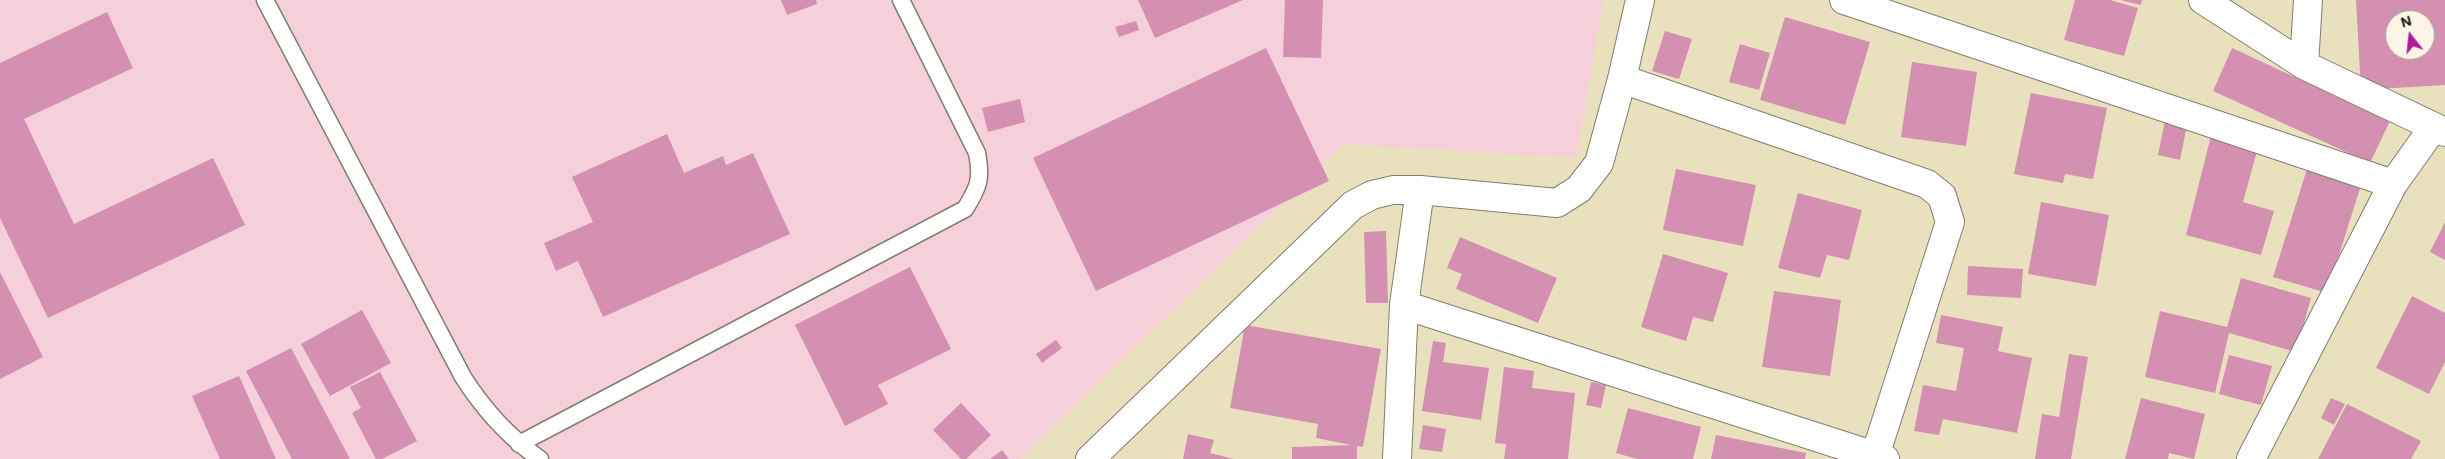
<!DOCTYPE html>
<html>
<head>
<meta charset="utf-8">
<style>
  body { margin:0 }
  #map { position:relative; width:2445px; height:459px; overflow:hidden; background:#e9e1be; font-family:Mali,sans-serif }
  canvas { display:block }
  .north { position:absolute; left:2385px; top:10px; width:50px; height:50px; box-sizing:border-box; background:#fcf5e5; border:1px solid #a29e95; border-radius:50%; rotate:344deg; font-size:14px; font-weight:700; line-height:20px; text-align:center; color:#1c1c1c }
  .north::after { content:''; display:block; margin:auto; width:18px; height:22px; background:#b5179e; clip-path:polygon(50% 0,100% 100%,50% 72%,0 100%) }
</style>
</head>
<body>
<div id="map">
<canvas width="2445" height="459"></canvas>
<div class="north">N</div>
</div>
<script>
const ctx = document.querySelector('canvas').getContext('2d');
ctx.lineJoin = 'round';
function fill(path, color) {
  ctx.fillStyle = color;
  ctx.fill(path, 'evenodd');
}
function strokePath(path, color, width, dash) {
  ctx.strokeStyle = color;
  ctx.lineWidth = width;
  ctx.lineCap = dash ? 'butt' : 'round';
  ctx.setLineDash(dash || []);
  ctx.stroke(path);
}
const built = new Path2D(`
  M0,0h1603l-27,158 -233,-14 -323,315h-1020z`);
const building = new Path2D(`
  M781,0h35l1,4 -30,11z
  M1138,0h105l-88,38z
  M1285,0h38l-2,58 -38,-1z
  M2075,0h35l28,8 -14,48 -60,-16z
  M2120,0h22l-1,5z
  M2356,0h89v85l-84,5zM2395,20h30v30h-30z
  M107,12l26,56 -109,51 50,105 139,-66 32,67 -197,93 -48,-100v-155z
  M1785,17l85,25 -25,83 -85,-25z
  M1136,21l3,9 -20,7 -4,-10z
  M1665,31l27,8 -13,40 -27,-8z
  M1740,44l30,9 -11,37 -30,-8z
  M1266,48l63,133 -233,110 -63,-133z
  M2232,48l158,73 -20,42 -157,-72z
  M1912,62l65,10 -11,74 -65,-9z
  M2031,93l76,15 -14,71 -28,-5 -2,9 -49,-9z
  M1020,99l5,23 -37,10 -6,-24z
  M2165,120l22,5 -7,35 -22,-5z
  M2212,132l47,12 -16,58 31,9 -13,44 -75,-20z
  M667,134l17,39 39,-17 3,9 27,-12 37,81 -187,83 -25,-56 -22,10 -12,-28 49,-21 -21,-45z
  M2308,166l54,16 -35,111 -54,-16z
  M1676,169l80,16 -13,61 -80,-16z
  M1798,193l64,17 -13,50 -22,-5 -7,23 -42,-10z
  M2041,202l68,13 -13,71 -68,-12z
  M2445,222v38l-15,-8z
  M1386,231l2,72h-22l-2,-71z
  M1460,237l97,41 -19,45 -82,-34 6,-15 -15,-6z
  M1663,254l65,19 -15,49 -20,-5 -7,24 -45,-14z
  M1968,266l55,3 -2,29 -54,-3z
  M910,267l41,82 -73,36 10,19 -43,22 -50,-101z
  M0,272l43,85 -43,22z
  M2241,278l70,20 -15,54 -67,-19 -14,60 -70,-16 15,-66 67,16z
  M1774,291l67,9 -11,76 -68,-9z
  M2412,296l33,17v49l-16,32 -53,-26z
  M362,310l29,53 -61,33 -29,-52z
  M1941,315l62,12 -5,24 34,7 -15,75 -74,-14 -4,16 -25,-4 9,-46 33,6 8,-43 -28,-5z
  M1245,325l136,24 -18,98 -6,-1v13h-65v-12l59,-2 -35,-7 2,-14 -88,-16z
  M1056,340l6,8 -20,15 -6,-9z
  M1433,341l13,2 -3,19 46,6 -8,52 -59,-9z
  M291,348l59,111h-58l-46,-88z
  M2069,354l19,3 -17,102h-36l7,-45 17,3z
  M2229,355l43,11 -11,39 -42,-11z
  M1504,367l30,4 -2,17 43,5 -7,66h-64l2,-15 -11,-1z
  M380,372l37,69 -35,18h-6l-24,-46 9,-5 -11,-21z
  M239,376l37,83h-56l-28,-63z
  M1591,382l15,3 -5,23 -15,-3z
  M2141,398l64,16 -11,45 -25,-6 -1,6h-43z
  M2331,398l14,6 -11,21 -13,-7z
  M961,403l30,32 -25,24h-5l-28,-29z
  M2347,404l74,37 -10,18h-93z
  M1628,408l73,19 -8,32h-56l-21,-6z
  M1423,425l23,4 -4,23 -23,-3z
  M1188,434l26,6 -4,13 24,6h-51z
  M1716,435l90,18 -1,6h-94z
  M1002,450l7,9h-19z`);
const lane = new Path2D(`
  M265,0l198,377c21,33 44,59 77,82
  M519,444l446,-235c14,-22 17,-31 12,-56l-76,-153`);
const street = new Path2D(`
  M1844,0l549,184
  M2203,0l101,65 141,67
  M2304,65l4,-65
  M1622,79l305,105 15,12 8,26 -76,237
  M1404,305l481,154
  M1090,459l263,-254 19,-10 21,-5h27l137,13 22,-14 20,-26 23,-84 18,-79
  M1397,459l7,-154 16,-115
  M2251,459l142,-275 40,-56`);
fill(built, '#f5cfd9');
fill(building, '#d490b0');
strokePath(lane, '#827e6d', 19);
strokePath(street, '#827e6d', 30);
strokePath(lane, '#fff', 16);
strokePath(street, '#fff', 28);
</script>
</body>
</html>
